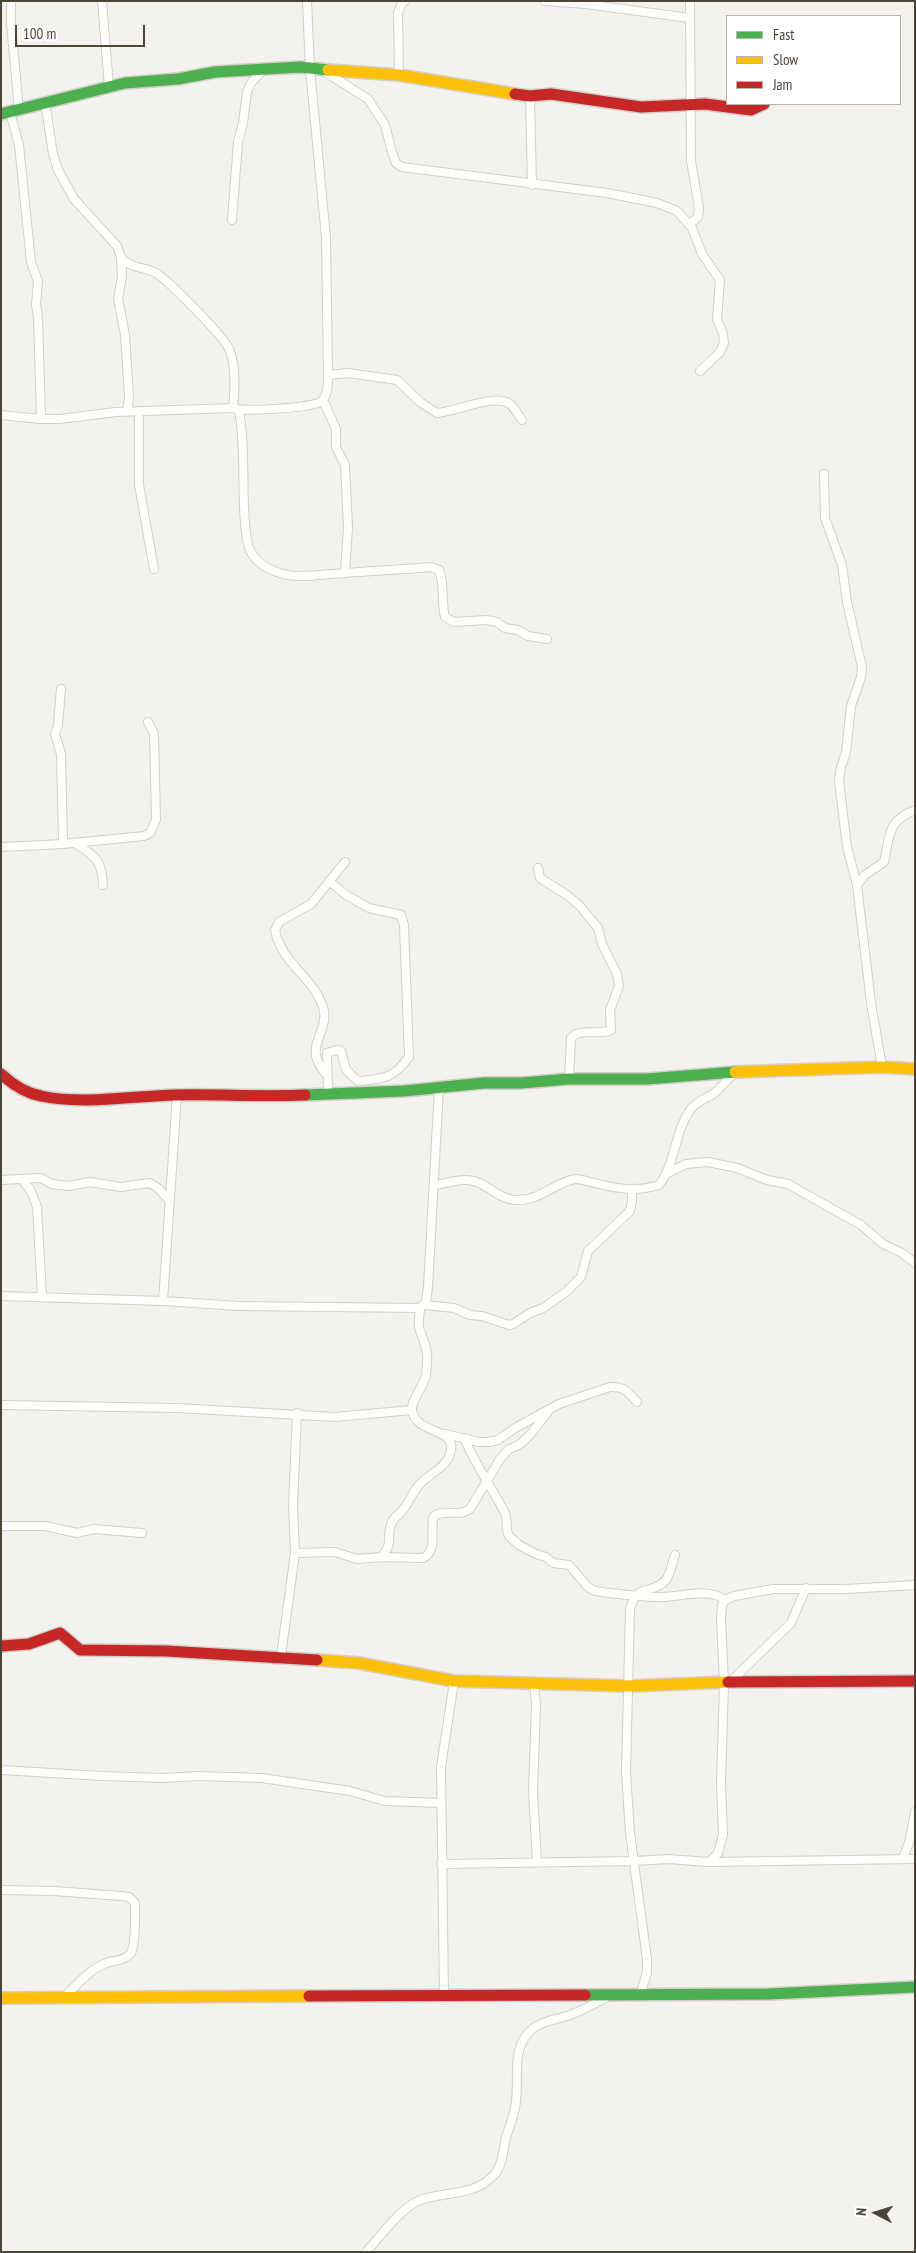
<!DOCTYPE html>
<html>
<head>
<meta charset="utf-8">
<style>
  body { margin:0 }
  #map { position:relative; width:916px; height:2253px; overflow:hidden; background:#f4f2ee; font-family:"PT Sans Narrow",sans-serif }
  canvas { display:block }
  .frame { position:absolute; inset:0; border:2px solid #4b4439; pointer-events:none }
  .legend { position:absolute; left:726px; top:15px; width:175px; height:90px; box-sizing:border-box; background:#fff; border:1px solid #b7b4b0; margin:0; padding:6px 9px; list-style:none; font-size:15px; color:#4b4439 }
  .legend li { display:flex; align-items:center; gap:10px; height:25px }
  .legend b { width:25px; border:1px solid #b7b4b0 }
  .north { position:absolute; left:851px; top:2188px; width:50px; height:50px; -webkit-text-stroke:4px #fff; paint-order:stroke; rotate:275deg; font-size:14px; font-weight:700; line-height:20px; text-align:center; color:#4b4439 }
  .north::after { content:''; display:block; margin:auto; width:18px; height:22px; background:#4b4439; clip-path:polygon(50% 0,100% 100%,50% 72%,0 100%) }
  .scale { position:absolute; left:15px; top:25px; width:130px; height:22px; box-sizing:border-box; border:2px solid #4b4439; border-top:0; padding-left:6px; font-size:15px; line-height:18px; white-space:nowrap; color:#4b4439; -webkit-text-stroke:4px #fff; paint-order:stroke }
</style>
</head>
<body>
<div id="map">
<canvas width="916" height="2253"></canvas>
<div class="frame"></div>
<ul class="legend">
<li><b style="height:6px;background:#4caf50"></b>Fast</li>
<li><b style="height:6px;background:#ffc107"></b>Slow</li>
<li><b style="height:6px;background:#c62828"></b>Jam</li>
</ul>
<div class="north">N</div>
<div class="scale">100 m</div>
</div>
<script>
const ctx = document.querySelector('canvas').getContext('2d');
ctx.lineJoin = 'round';
function strokePath(path, color, width, dash) {
  ctx.strokeStyle = color;
  ctx.lineWidth = width;
  ctx.lineCap = dash ? 'butt' : 'round';
  ctx.setLineDash(dash || []);
  ctx.stroke(path);
}
const street = new Path2D(`
  M11,1v23l8,86
  M102,1l7,86
  M545,1l41,3 103,14
  M322,70l46,29 17,26 7,27 4,11 6,4 205,26 50,10 20,8 15,17 10,26 18,26 -3,39 6,15 1,9 -4,9 -20,19
  M399,75l-1,-62 4,-10 3,-2
  M530,96l2,89
  M45,102l8,52 5,16 16,29 43,47 4,11 1,19 -4,23 7,36 4,63 -2,14
  M10,112l9,33 12,117 7,19 -2,23 2,14 3,101
  M232,220l6,-78 5,-19 4,-31 4,-9 13,-14
  M689,225l9,-8 1,-9 -8,-47 -1,-160
  M121,257c9,13 26,9 38,18 12,9 67,63 71,76 6,17 5,39 3,57
  M328,375l20,-2 49,7 23,22 17,11c19,-1 57,-20 73,-9 5,4 8,11 12,16
  M323,400l13,29v18l9,18 3,63 -3,45
  M139,411v74l15,84
  M239,411c8,42 1,86 8,129 3,19 18,29 36,34 15,4 34,1 49,0 33,-3 66,-4 99,-7l8,3c6,15 2,32 6,47l9,5 32,-2 11,2 8,6 13,2 10,6 19,3
  M1,415l40,4h18l57,-7 117,-4c10,4 81,0 89,-7 6,-6 6,-18 6,-26l-2,-137 -16,-169 -3,-68
  M824,474l1,44 17,47 5,37 15,65 -1,10 -10,29 -5,47 -5,14 -2,14 8,66 10,38 14,118 11,64
  M61,689l-3,36 -3,9 6,20 2,90
  M75,843c20,13 27,17 28,42
  M1,847l62,-3 81,-8 6,-3 6,-13 -2,-86 -6,-12
  M538,868l2,10 27,17 13,11 18,22 4,16 15,30 2,12 -9,24 1,20c-13,6 -30,-3 -40,8l-2,41
  M857,885l8,-10 19,-13c6,-27 3,-41 31,-52
  M327,1076c-4,-6 -10,-13 -11,-20 -3,-15 13,-31 7,-49 -9,-29 -42,-44 -48,-77l4,-8 32,-18 34,-42
  M328,1094l-1,-41 10,-3 4,1 5,19 12,11c25,-2 35,-2 51,-24l-5,-132 -3,-10 -32,-7 -23,-13 -17,-14
  M668,1173l18,-9 22,-2 29,6 30,12 21,4 73,41 22,19 19,9 13,10
  M22,1179l9,12 6,16 5,89
  M1,1180l40,-2 11,6 17,2 21,-4 31,5 29,-4 9,6 11,12
  M435,1185c13,-2 29,-8 42,-3 13,5 23,17 38,18 25,2 43,-20 61,-21 6,0 12,3 19,4 22,6 41,9 64,2 17,-22 15,-52 31,-75 6,-8 15,-11 23,-16 8,-6 15,-15 22,-22
  M1,1296l162,5 76,5 181,2 6,-7 2,-14 11,-199
  M163,1301l14,-206
  M425,1305l29,3 16,7 12,1 27,9 4,-1 17,-11 13,-5 23,-16 15,-15 7,-26 42,-40 2,-10v-11
  M1,1405l176,3 158,9 77,-7
  M445,1434l34,8h9l10,-2 17,-12 44,-24 51,-17c14,-1 18,5 27,15
  M464,1438c11,26 28,50 41,75 3,7 0,16 4,23l10,9 17,9 10,3 7,6 16,2 19,22 7,4c22,3 45,6 68,6 18,0 45,-10 62,3
  M1,1526h44l32,7 17,-4 48,4
  M295,1553l40,-1 22,7 24,-2c14,-15 4,-20 11,-35 2,-5 7,-7 10,-11 7,-8 10,-18 17,-26 10,-12 30,-18 32,-35 4,-23 -35,-15 -39,-40 -1,-11 12,-23 14,-35 1,-11 3,-22 -2,-33 -1,-5 -4,-10 -5,-15 -1,-6 1,-13 1,-19
  M381,1557l42,1c16,-8 6,-28 11,-42 12,-8 24,2 36,-7l30,-50 9,-10 10,-4 11,-10 20,-26
  M281,1656l14,-103 -2,-48 4,-92
  M730,1682l61,-59 15,-35
  M534,1683l2,22 -3,87 4,70
  M1,1770l101,6 62,2 34,-2 64,2 88,13 35,10 56,2
  M903,1858l6,-15 6,-31
  M709,1862l9,-9 5,-18 -2,-53 3,-98 -3,-66 1,-13 3,-5 9,-4 39,-7h73l69,-4
  M441,1864l194,-3 33,-2 41,3 206,-3
  M1,1890l53,1 67,5 8,1 6,6c0,11 1,41 -4,50 -6,8 -16,7 -25,10 -17,7 -29,22 -42,34
  M640,1995l7,-22v-14l-17,-126 -4,-61 4,-163c7,-27 22,-14 35,-28 6,-7 7,-18 10,-26
  M444,1997l-3,-230 13,-86
  M366,2252c14,-15 34,-43 52,-51 24,-10 55,-4 75,-25 9,-9 10,-23 12,-35 3,-11 8,-22 10,-33 6,-28 -7,-62 20,-81 11,-8 28,-8 40,-14 12,-5 23,-11 34,-17`);
const fast = new Path2D(`
  M1,114l124,-31 53,-4 37,-7 85,-5 28,3
  M305,1095l99,-4 80,-8h37l48,-4h78l88,-7
  M585,1995l184,-1 146,-7`);
const slow = new Path2D(`
  M328,70l71,5 116,19
  M735,1072l147,-5 33,2
  M317,1660l42,3 95,18 175,5 99,-4
  M1,1998l308,-2`);
const jam = new Path2D(`
  M515,94l15,2 21,-2 90,13 64,-3 46,6 13,-6
  M1,1074c11,10 24,19 40,22 41,9 92,0 134,-1 43,-1 87,2 130,0
  M1,1646l28,-2 31,-11 20,17 86,1 151,9
  M728,1682l187,-1
  M309,1996l276,-1`);
strokePath(street, '#d2d0cb', 10);
strokePath(fast, '#d3cfc5', 14);
strokePath(slow, '#d3cfc5', 14);
strokePath(jam, '#d3cfc5', 14);
strokePath(street, '#fdfdfc', 8);
strokePath(fast, '#4caf50', 11);
strokePath(slow, '#ffc107', 11);
strokePath(jam, '#c62828', 11);
</script>
</body>
</html>
